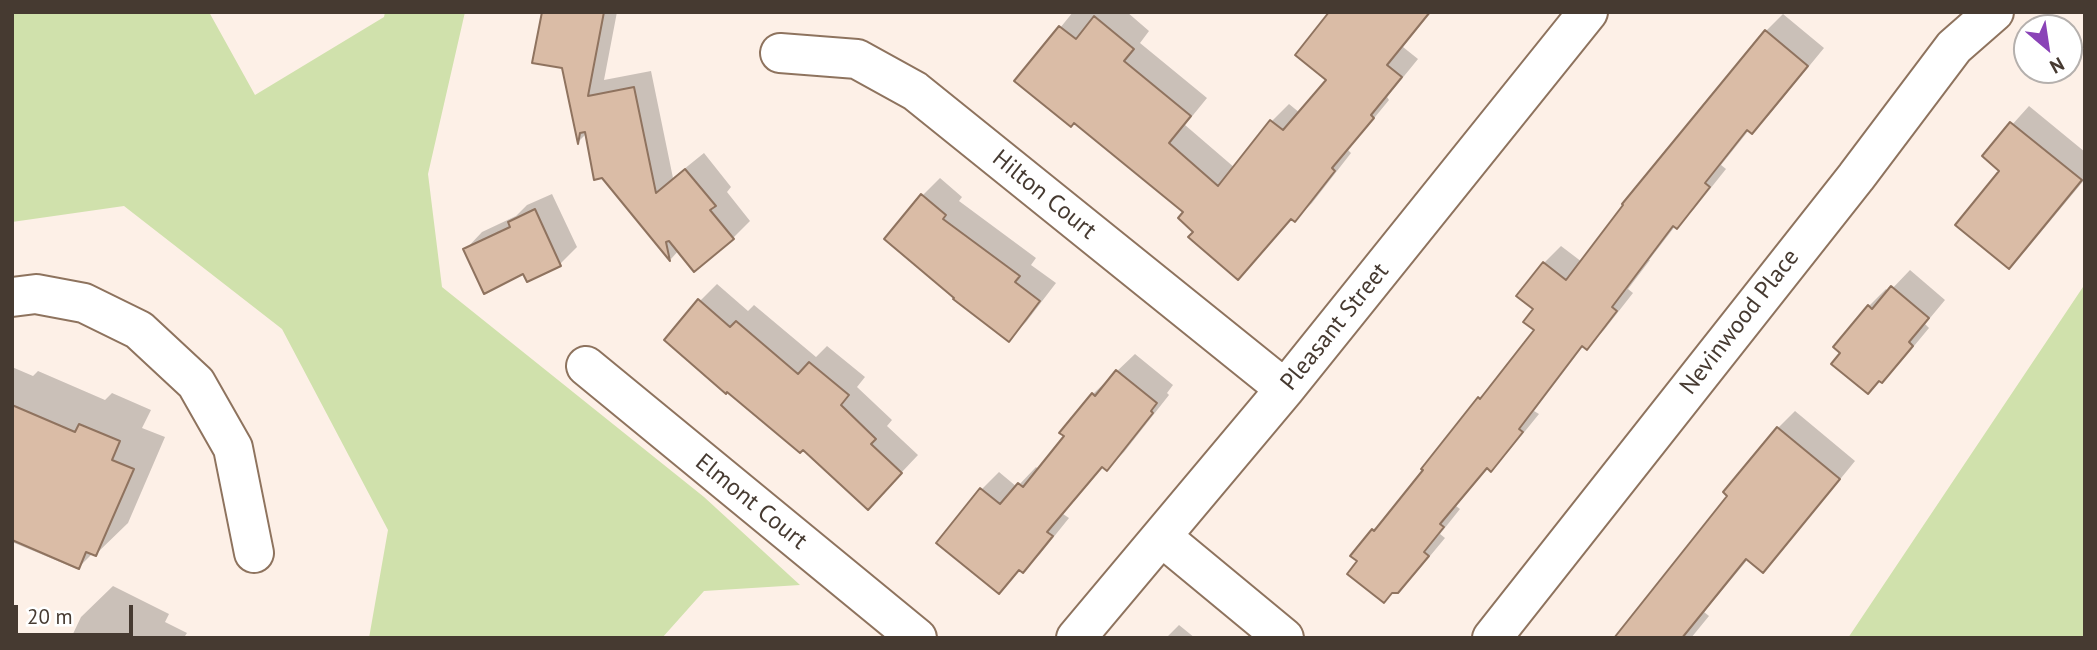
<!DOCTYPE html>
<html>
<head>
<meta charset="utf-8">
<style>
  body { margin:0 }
  #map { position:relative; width:2097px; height:650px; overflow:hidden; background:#fdf0e7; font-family:"PT Sans",sans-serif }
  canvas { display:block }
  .frame { position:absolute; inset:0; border:14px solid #463a31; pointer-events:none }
  .north { position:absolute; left:2013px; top:14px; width:70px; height:70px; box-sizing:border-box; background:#fff; border:2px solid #b5b0ad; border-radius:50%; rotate:151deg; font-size:19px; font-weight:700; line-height:28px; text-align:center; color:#463a31 }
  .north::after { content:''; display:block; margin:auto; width:24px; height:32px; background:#8a43b7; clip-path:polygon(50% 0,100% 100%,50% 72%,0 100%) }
  .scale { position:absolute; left:14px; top:605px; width:119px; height:32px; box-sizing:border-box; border:4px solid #463a31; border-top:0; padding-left:9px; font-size:21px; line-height:24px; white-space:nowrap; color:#463a31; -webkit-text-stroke:5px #fff; paint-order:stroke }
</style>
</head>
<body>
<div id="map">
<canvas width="2097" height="650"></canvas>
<div class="frame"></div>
<div class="north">N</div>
<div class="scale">20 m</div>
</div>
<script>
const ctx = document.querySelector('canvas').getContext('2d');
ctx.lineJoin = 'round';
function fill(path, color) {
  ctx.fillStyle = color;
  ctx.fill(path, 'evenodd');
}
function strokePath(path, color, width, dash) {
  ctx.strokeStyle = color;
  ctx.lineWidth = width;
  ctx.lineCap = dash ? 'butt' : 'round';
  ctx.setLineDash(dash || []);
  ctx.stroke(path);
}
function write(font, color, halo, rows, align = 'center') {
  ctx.font = font + ' "PT Sans",sans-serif';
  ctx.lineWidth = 6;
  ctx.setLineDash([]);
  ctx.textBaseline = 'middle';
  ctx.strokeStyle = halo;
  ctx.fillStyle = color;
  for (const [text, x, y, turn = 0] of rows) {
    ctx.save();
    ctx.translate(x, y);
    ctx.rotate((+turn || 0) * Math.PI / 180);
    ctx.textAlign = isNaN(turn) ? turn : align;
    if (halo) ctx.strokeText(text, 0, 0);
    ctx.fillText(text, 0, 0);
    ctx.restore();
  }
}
const green = new Path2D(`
  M12,12h197l46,83 129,-78 1,-5h80l-37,162 14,113 262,210 96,88 -96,6 -42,47h-293l19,-108 -106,-201 -158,-123 -112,16z
  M2085,284v354h-237z`);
const shadow = new Path2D(`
  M539,12h78l-13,68 47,-9 22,107 31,-25 27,34 -4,5 23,29 -17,17 -38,31 -16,-19 -8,9 -68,-83 -16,-43 -8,8 -16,-74 -19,-53z
  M1073,12h54l22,19 -9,12 67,55 -22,27 50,43 37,-47 17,-17 11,9 28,-33 36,-68h67l-28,35 15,12 -31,38 2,3 -41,50 3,3 -39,50 -17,17 -3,-2 -54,60 -43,-47 -9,-20 -112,-90 -57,-40z
  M1783,14l41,34 -55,67 -17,17 -3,-2 -28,35 5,4 -32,40 -17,17 -1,-1 -27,35h1l-22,29 5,4 -29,37 -17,17 -3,-2 -50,66 5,3 -31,38 -17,17 -2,-2 -33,39 4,3 -20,25 5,4 -30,36 -17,18 -38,-31 13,-31 17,-16 35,-44 -2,-2 114,-138 -2,-21 9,-46 17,-17 21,16 42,-58 142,-173z
  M2029,106l56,46v27l-59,71 -17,17 -7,-96 -18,-15z
  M940,178l22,19 -3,4 77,57 -5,7 25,18 -30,39 -17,17 -123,-100 37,-44z
  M552,194l25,53 -17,17 -32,16 -4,-8 -59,-22 17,-18 34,-16 11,-11z
  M1910,270l35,30 -20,24 4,4 -30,36 -17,17 -13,-75 17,-17 3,3z
  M717,284l31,27 6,-6 62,52 11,-11 38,31 -8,10 35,33 -5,6 31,29 -33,35 -185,-189z
  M1135,354l38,31 -6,8 2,2 -45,57 -17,17 -4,-3 -40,48 6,4 -29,36 -17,17 -2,-2 -22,23 -61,-49 44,-54 17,-17 18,15 19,-20 3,3 27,-34 -4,-3 31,-39z
  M12,367l21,9 5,-5 67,29 7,-7 39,17 -9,18 23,9 -37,86 -32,31 -3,-1 -16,16 -65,-27z
  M1795,411l60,50 -75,92 -17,18 -15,-12 -44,53 5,4 -18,22h-70l109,-142 -5,-4 53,-64z
  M113,586l56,28 -4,8 22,11 -2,3 3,2h-117l10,-21z
  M1179,625l16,13h-29z`);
const building = new Path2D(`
  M542,12h62l-16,84 46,-9 22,106 29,-24 31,37 -6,4 24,29 -40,33 -25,-31 -3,1 4,19 -68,-83 -8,2 -9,-48 -5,1 -2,11 -16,-76 -30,-5z
  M1329,12h101l-43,53 15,12 -31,38 3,3 -42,50 3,3 -40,51 -4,-3 -53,61 -50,-43 5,-5 -15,-14 5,-6 -109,-89 -3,4 -57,-46 45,-55 17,13 18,-23 40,33 -10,12 67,55 -22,27 49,43 52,-66 13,10 43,-50 -31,-25z
  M1765,30l43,36 -56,68 -5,-4 -42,53 5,4 -33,42 -4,-3 -61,81 5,4 -30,39 -5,-4 -63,83 4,3 -32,40 -4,-4 -47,56 4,3 -20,25 5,4 -31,37h-6l-8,10 -37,-29 10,-13 -7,-5 22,-27 2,2 49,-61 -2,-1 57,-72 2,2 54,-69 -11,-8 10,-13 -17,-13 27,-34 23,18 57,-75 -1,-1z
  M2010,122l72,58 -73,89 -54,-44 44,-54 -17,-15z
  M921,194l25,21 -3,4 77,57 -5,6 25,19 -31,41 -56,-43 1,-1 -70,-59z
  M535,209l26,57 -34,16 -4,-8 -39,20 -21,-45 47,-22 -2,-5z
  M1891,286l38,32 -20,24 4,4 -31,37 -3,-2 -11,13 -37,-30 9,-11 -7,-6 35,-42 4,4z
  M698,299l32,28 6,-6 62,53 11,-12 40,33 -8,10 35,34 -5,5 31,29 -34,37 -65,-60 -3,3 -73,-61 -1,2 -62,-54z
  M1116,370l41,33 -6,8 2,2 -46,58 -5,-4 -55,65 6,4 -30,37 -4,-3 -20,24 -63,-51 44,-55 20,16 18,-21 5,4 41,-51 -5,-3 33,-40 3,3z
  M12,405l63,27 4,-8 41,17 -8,19 22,9 -38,87 -10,-4 -7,17 -67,-29z
  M1777,427l63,52 -77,94 -17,-14 -64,79h-68l113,-142 -4,-4z`);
const street = new Path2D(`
  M780,53l77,6 58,32 370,298
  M12,297l24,-3 48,9 55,27 57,53 37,65 21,105
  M586,366l331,272
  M1162,537l122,101
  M1076,638l209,-249 303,-377
  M1492,638l364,-461 98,-130 40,-35`);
const streetNames = [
  ["Hilton Court",1044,195,39],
  ["Nevinwood Place",1740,322,-52],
  ["Pleasant Street",1335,327,-51],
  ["Elmont Court",751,502,39]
];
fill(green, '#d0e1ac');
fill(shadow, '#0003');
fill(building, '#dabca6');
strokePath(building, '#8f735f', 2);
strokePath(street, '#8e735e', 42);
strokePath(street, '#fff', 38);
write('24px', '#463a31', '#fff', streetNames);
</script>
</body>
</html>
